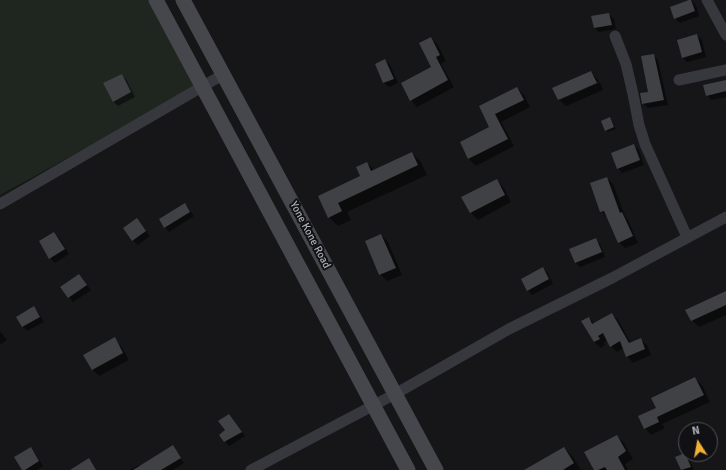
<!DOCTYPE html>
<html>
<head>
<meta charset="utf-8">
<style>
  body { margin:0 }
  #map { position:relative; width:726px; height:470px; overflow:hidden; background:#161618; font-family:Signika,sans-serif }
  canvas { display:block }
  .north { position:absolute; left:678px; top:422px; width:40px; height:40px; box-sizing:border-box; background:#111113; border:1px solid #4d4f55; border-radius:50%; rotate:349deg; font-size:11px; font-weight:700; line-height:16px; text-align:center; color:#a8adb8 }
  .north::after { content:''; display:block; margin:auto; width:14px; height:18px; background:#f2b134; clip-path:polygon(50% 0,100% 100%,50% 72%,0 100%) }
</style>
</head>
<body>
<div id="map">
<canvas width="726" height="470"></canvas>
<div class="north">N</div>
</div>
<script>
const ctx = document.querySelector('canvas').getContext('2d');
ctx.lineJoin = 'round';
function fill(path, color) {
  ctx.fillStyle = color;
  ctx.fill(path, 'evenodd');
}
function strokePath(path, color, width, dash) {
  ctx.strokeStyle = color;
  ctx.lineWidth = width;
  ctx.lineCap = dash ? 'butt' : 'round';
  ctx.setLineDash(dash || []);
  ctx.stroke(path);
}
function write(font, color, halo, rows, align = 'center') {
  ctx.font = font + ' Signika,sans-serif';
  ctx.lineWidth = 4;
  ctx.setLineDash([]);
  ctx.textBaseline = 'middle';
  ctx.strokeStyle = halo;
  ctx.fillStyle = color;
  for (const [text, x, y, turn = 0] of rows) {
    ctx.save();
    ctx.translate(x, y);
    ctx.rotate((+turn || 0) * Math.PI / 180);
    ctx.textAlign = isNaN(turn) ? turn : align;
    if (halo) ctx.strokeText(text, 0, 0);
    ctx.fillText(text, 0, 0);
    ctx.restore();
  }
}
const green = new Path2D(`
  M0,0h156l46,85 -202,110z`);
const shadow = new Path2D(`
  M691,0l5,5 3,11 -19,7 -5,-5z
  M609,14l5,5 2,10 -17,3 -5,-4z
  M697,35l5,5 4,17 -19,5 -4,-4z
  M431,38l7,7 8,16 -5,3 13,23 -37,20 -6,-7 21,-32z
  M653,55l5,5 10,45 -20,3 -5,-4 -2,-10 8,-2z
  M385,61l5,4 8,18 -9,4 -5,-4z
  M591,72l8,9 -39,17v2l40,-18 3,8 -37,16 -8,-7 -4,-10z
  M121,75l5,4 9,18 -17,9 -5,-5z
  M726,81v16l-15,3 -4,-5z
  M517,88l7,7 6,12 -29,15 13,24 -38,20 -7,-7 -8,-16 30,-15 -11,-21z
  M610,118l6,11 -8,3 -2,-2z
  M634,145l5,5 5,15 -22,8 -4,-5z
  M412,153l9,9 6,13 -80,37 4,8 -13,6 -9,-9 -10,-21 42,-20 6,-13 7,7z
  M607,178l6,6 12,32 3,4 10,23 -13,5 -6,-6 -12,-25 -6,-6z
  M496,180l8,8 7,14 -33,18 -7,-7z
  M185,204l9,12 -25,16 -4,-5z
  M137,219l13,17 -12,9 -5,-5z
  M54,233l5,5 10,16 -14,9 -5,-5z
  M381,235l7,7 14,33 -15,6 -7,-7z
  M596,240l4,4 5,13 -25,10 -5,-5z
  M543,268l5,5 5,11 -21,11 -4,-5z
  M79,275l12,15 -18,12 -11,-14z
  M726,292v23l-27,12 -7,-7z
  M34,308l4,4 6,10 -17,9 -4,-4 -6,-10z
  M612,314l6,6 13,23 9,-4 7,6 4,10 -18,8 -6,-7 -3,-8 -7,4 -6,-6 -3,-6 -4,2 1,3 -4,3 -7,-6 -5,-24 6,6z
  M0,331l7,9 -7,5z
  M114,339l7,7 8,14 -30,16 -7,-7z
  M695,379l7,6 8,17 -48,22 3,4 -14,7 -6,-7 12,-19z
  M229,415l16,21 -16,10 -9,-11 6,-5z
  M617,436l7,7 9,16 -8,5 3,6h-33z
  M172,447l12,16 -11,7h-43l9,-5 2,1z
  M30,448l5,5 8,13 -6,4h-14z
  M564,448l9,9 8,13h-55z
  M684,454l5,5 5,11h-12l-5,-12z`);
const building = new Path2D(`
  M689,0h2l4,11 -21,8 -4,-12z
  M609,13l3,12 -18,3 -3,-12z
  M697,34l5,18 -20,6 -5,-18z
  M431,37l9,18 -4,2 12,23 -38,21 -9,-18 30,-16 -12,-24z
  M654,54l10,46 -22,4 -2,-11 8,-1 -7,-36z
  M385,59l9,20 -11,4 -8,-19z
  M591,71l6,12 -39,17 -6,-12z
  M122,74l9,18 -18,10 -10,-19z
  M726,80v11l-20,5 -3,-11z
  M517,87l7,13 -29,14 13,25 -40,20 -8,-17 29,-15 -10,-21z
  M610,117l4,10 -9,4 -4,-10z
  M634,144l6,16 -23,9 -6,-16z
  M412,152l6,13 -80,38 4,8 -14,7 -10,-22 42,-20 -4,-9 11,-5 4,9z
  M607,177l13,36 2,-1 11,24 -15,7 -14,-32 -4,1 -10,-29z
  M497,179l8,16 -35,18 -9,-16z
  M185,203l5,9 -26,16 -5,-9z
  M137,218l9,13 -14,10 -9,-13z
  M54,232l11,17 -16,10 -10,-18z
  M381,234l15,34 -17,7 -14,-34z
  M596,238l6,14 -27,11 -6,-14z
  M543,267l6,12 -22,12 -6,-12z
  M79,274l8,11 -19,13 -8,-11z
  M726,291v14l-35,16 -6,-11z
  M34,306l6,11 -18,10 -6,-10z
  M612,313l17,30 12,-5 4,11 -19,8 -6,-16 -10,6 -7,-14 -5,3 2,3 -6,3 -13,-21 8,-4 3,7z
  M115,337l8,16 -31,17 -9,-15z
  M695,377l9,18 -47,22 2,5 -15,7 -6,-13 18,-8 -5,-10z
  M229,414l13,18 -18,10 -5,-7 6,-5 -7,-9z
  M617,435l9,16 -8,6 7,13h-18l-2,-3 -7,3h-4l-10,-18z
  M173,445l8,13 -20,12h-28z
  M31,447l8,14 -14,9h-3l-8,-13z
  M564,447l10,16 -11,7h-39z
  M685,453l6,14 -10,3 -6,-13z
  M89,458l7,12h-26z`);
const street = new Path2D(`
  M707,0l19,35
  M615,36l11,28 7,30 6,31 6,19 42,93
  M679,80l47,-10
  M0,204l224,-130
  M251,470l144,-76 114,-65 103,-51 114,-61`);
const secondary = new Path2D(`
  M156,0l252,470
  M183,0l253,470`);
const streetNames = [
  ["Yone Kone Road",310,235,62]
];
fill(green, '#1e261f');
fill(shadow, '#0007');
fill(building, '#404145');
strokePath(street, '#37383d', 11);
strokePath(secondary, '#45474d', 15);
write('11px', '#a8adb8', '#111113', streetNames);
</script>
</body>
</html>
